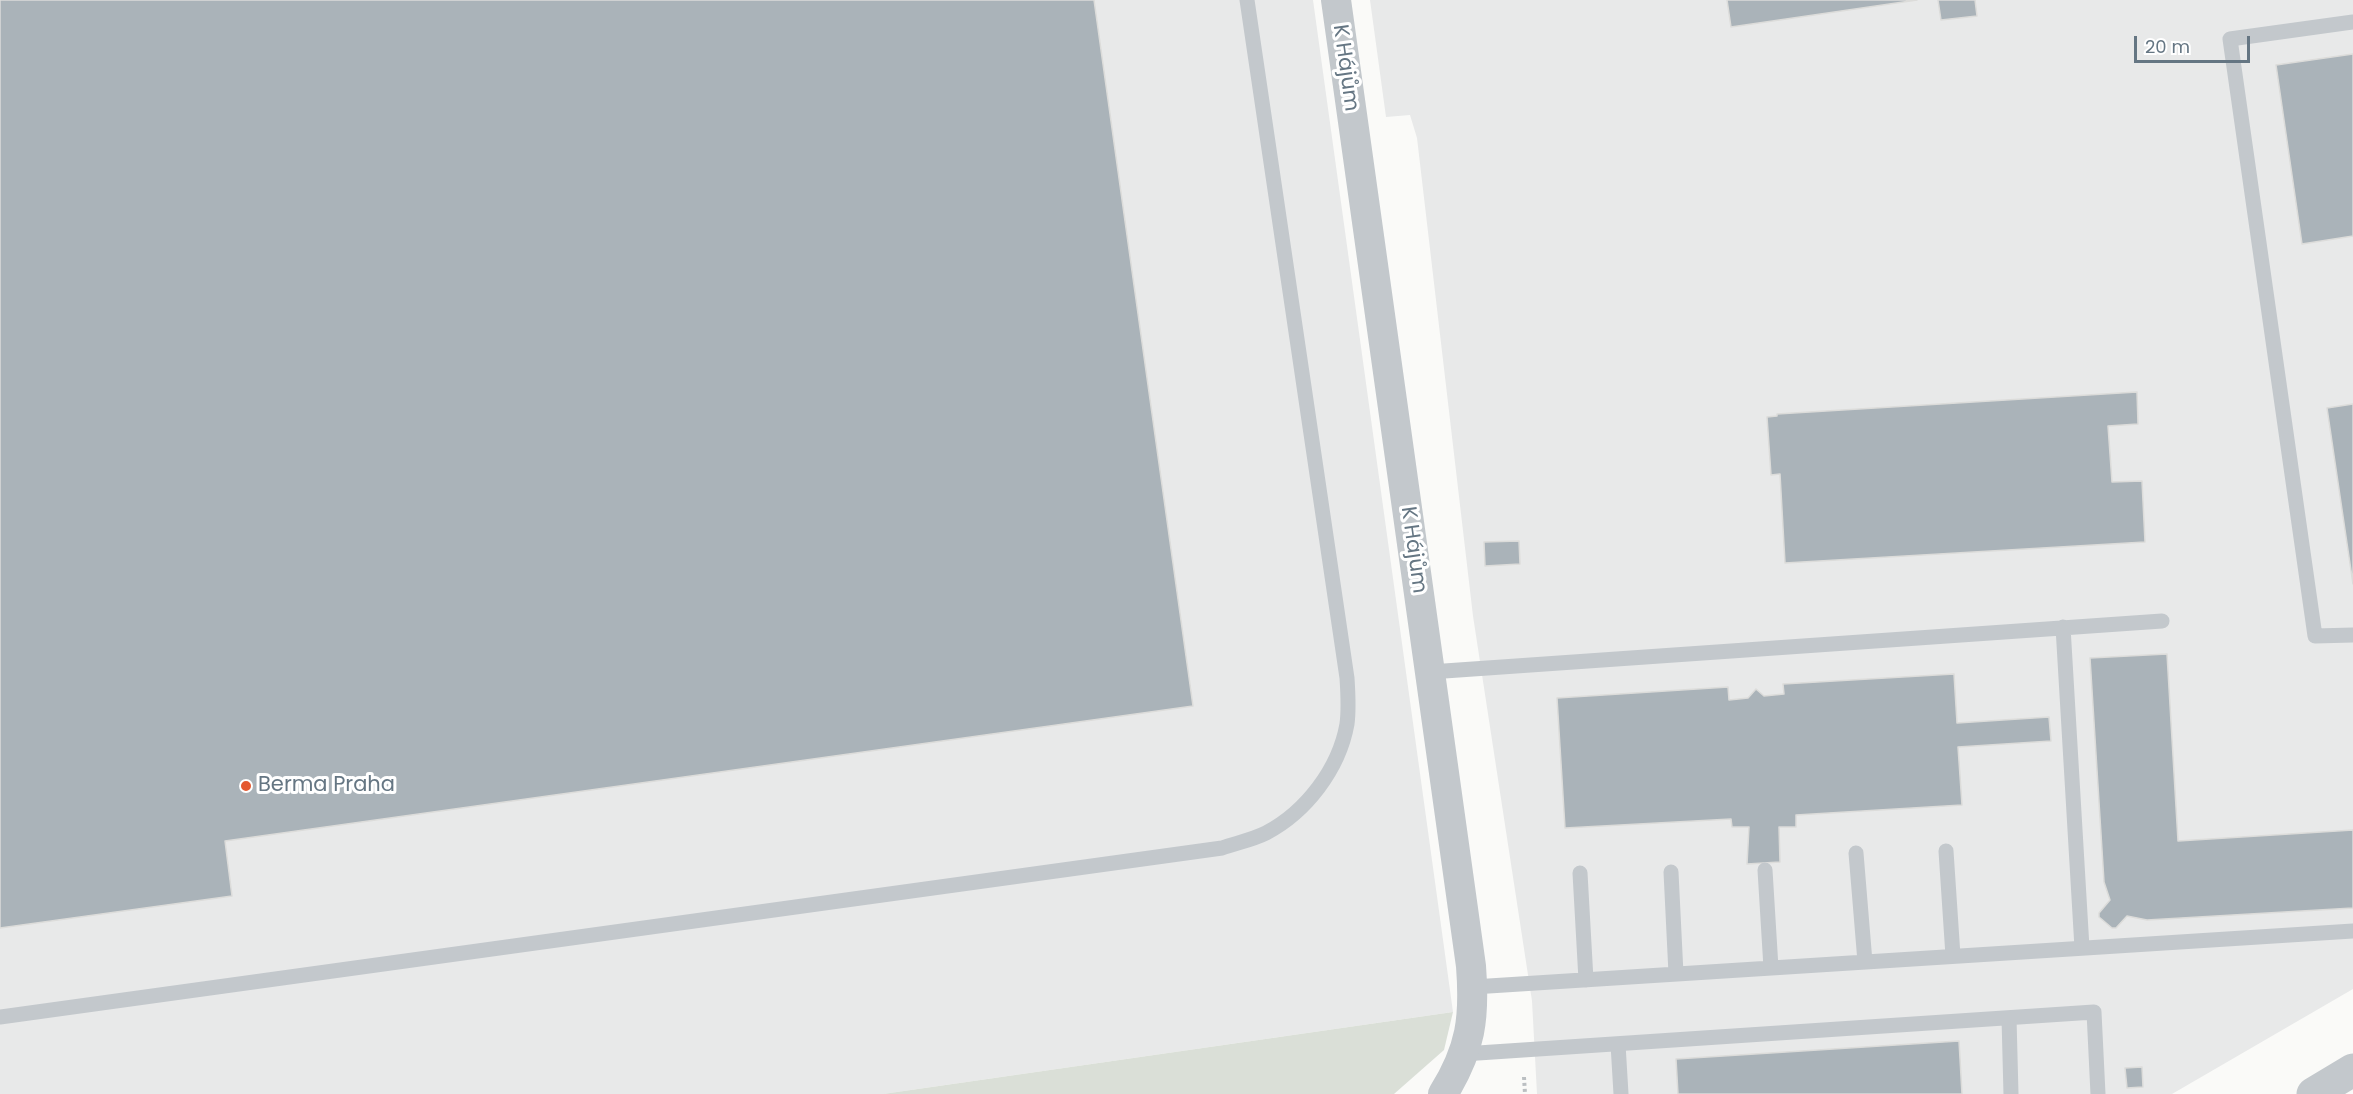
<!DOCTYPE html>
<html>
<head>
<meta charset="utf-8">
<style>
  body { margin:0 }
  #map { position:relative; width:2353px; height:1094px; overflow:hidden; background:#fafaf8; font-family:Poppins,sans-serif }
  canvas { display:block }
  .scale { position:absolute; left:2134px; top:36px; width:116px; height:27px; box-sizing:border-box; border:3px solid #657683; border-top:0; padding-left:8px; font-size:18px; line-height:21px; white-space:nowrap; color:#657683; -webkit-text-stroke:4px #fff; paint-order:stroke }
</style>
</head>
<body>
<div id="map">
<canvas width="2353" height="1094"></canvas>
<div class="scale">20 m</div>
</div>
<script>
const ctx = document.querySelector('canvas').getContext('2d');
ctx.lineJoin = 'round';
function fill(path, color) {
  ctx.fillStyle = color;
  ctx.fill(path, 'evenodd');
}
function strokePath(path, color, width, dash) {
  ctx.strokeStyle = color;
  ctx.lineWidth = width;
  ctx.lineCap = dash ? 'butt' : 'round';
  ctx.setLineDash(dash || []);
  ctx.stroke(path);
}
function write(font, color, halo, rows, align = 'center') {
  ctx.font = font + ' Poppins,sans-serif';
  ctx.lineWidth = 6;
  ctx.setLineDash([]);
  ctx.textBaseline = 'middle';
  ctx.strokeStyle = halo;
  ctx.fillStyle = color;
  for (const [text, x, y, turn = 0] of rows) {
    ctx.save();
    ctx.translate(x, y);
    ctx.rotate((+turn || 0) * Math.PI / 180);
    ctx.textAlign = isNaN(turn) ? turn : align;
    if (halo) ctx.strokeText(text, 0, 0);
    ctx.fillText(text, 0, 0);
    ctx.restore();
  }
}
const built = new Path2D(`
  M0,0h1313l140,1012 -570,82h-883z
  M1370,0h983v989l-181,105h-635l-5,-93 -59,-385 -56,-478 -7,-23 -24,2z`);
const green = new Path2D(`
  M1453,1012l-9,38 -50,44h-511z`);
const building = new Path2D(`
  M0,0h1094l99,706 -968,135 7,55 -232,32z
  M1727,0h190l-186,27z
  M1938,0h37l2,16 -36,4z
  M2353,54v182l-51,8 -26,-179z
  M2137,392l1,32 -30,2 4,56 30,-1 3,61 -360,21 -5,-89 -9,1 -4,-58 10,-1v-2z
  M2353,404v180l-26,-176z
  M1519,541l1,23 -35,2 -1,-24z
  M2167,654l11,187 175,-11v78l-206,12 -20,-4 -11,12h-4l-13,-11v-4l11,-13 -6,-18 -14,-224z
  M1954,674l3,49 92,-6 2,24 -93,6 4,58 -166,10v12h-17l1,35 -33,2 2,-37h-17l-1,-8 -166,9 -8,-130 171,-11 1,13 19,-2 8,-9 8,7 20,-2 -1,-10z
  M1959,1041l3,53h-284l-2,-35z
  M2142,1067l1,20 -16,1 -2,-20z`);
const path = new Path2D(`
  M1524,1077l1,17`);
const service = new Path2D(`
  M2353,22l-123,17 85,597 38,-1
  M2063,627l19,321
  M1430,672l732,-51
  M1946,851l7,105
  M1856,853l9,109
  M1765,870l6,98
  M1671,872l5,102
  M1580,873l6,107
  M1473,987l880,-56
  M0,1017l1222,-169c14,-5 30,-8 44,-15 40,-21 73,-64 81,-109 2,-15 1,-31 0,-46l-100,-678
  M2009,1018l2,76
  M1618,1044l3,50
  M1463,1054l631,-42 4,82`);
const minor = new Path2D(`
  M1336,0l135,966c4,52 0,83 -28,128`);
const tertiary = new Path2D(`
  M2313,1094l40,-24`);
const markers = [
  [246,786,6,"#e4572e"]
];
const streetNames = [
  ["K Hájům",1345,68,82],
  ["K Hájům",1413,550,82]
];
const poiNames = [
  ["Berma Praha",258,786]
];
fill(built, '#e8e9e9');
fill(green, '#dadfd7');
fill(building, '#aab3b9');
strokePath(building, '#dcdcda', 1.5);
strokePath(path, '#bbbfc2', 4, [3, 3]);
strokePath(service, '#c3c8cc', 15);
strokePath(minor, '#c3c8cc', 30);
strokePath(tertiary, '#c3c8cc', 33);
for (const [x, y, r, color] of markers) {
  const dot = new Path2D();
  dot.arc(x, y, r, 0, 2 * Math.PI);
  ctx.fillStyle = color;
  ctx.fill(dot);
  strokePath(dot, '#fff', 2);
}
write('21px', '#657683', '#fff', streetNames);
write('21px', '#657683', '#fff', poiNames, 'left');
</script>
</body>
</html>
